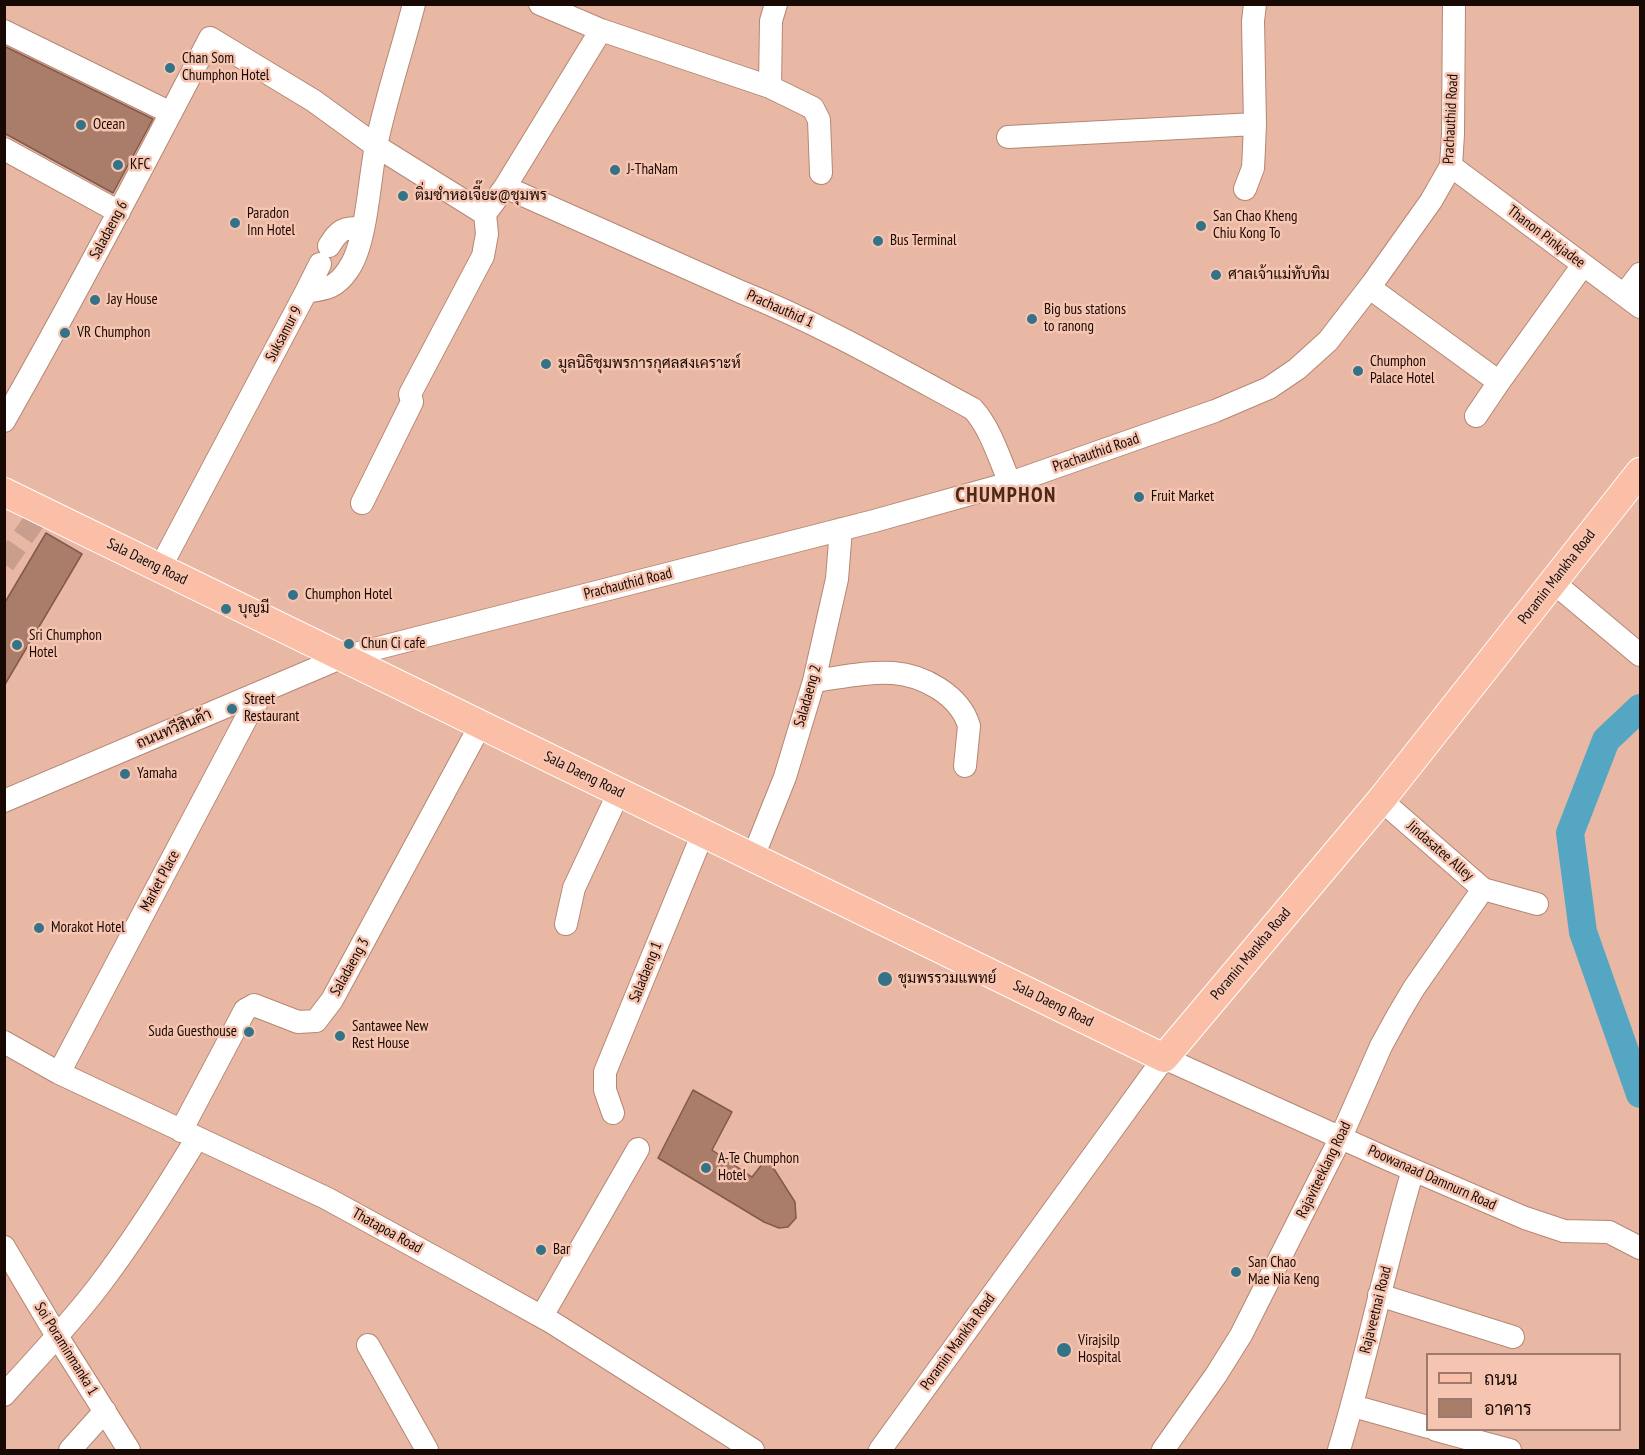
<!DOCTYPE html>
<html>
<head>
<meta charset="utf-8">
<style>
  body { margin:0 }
  #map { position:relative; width:1645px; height:1455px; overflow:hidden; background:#e8b8a4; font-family:"PT Sans Narrow",Sarabun,sans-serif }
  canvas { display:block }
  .frame { position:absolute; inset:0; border:6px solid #190904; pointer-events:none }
  .legend { position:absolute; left:1426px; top:1353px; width:195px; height:78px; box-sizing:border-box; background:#f6c5b1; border:2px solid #9e7a6c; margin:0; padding:8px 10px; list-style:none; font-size:18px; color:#190904 }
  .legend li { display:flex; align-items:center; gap:12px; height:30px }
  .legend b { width:30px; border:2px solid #9e7a6c }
</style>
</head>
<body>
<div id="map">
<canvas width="1645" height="1455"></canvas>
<div class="frame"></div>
<ul class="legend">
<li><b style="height:8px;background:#fabfa6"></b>ถนน</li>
<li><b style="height:16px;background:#aa7d6a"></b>อาคาร</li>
</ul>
</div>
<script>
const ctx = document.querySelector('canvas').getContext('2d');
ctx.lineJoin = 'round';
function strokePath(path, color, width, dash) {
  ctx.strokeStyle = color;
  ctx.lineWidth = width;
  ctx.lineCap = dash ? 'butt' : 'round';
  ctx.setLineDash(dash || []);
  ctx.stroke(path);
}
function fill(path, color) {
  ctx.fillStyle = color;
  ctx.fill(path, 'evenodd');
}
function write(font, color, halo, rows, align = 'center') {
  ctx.font = font + ' "PT Sans Narrow",Sarabun,sans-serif';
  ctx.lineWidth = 5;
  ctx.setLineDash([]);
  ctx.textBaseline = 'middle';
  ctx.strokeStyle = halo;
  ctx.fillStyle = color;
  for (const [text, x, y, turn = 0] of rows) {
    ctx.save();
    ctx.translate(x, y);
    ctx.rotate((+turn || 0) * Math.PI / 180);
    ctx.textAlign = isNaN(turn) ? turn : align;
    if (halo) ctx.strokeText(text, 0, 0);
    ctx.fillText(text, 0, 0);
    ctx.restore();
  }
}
const river = new Path2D(`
  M1640,708l-34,32 -36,93 13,99 57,162`);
const building = new Path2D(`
  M4,46l149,73 -40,74 -109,-60z
  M46,533l36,21 -78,132v-82z
  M693,1090l39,22 -20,38 40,27 15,-19 28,44 1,16 -8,9 -9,1 -15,-6 -106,-64z`);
const minorTunnel = new Path2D(`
  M4,564l38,-54`);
const minor = new Path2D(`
  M540,4l61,26 169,57 43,21 6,12 2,53
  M4,31l167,82
  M770,87l1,-66 5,-17
  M1008,137l247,-13
  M4,149l115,63
  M1451,166l189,141
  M505,187l236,105c80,32 156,76 232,117 18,20 26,49 37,74
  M1245,189l8,-21 1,-20 1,-24 -2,-103 2,-17
  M329,246c11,-17 13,-18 34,-18
  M1370,288l129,94 84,-117
  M306,292l14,-28
  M1624,295l16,-21
  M1476,416l23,-34
  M4,421c72,-126 139,-254 206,-383l104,63 62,45 109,68 20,-27 96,-157
  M362,503l50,-101 -2,-8 73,-138 4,-22 -2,-20
  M160,568l146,-276c20,-3 30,-4 42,-22 19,-26 21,-91 28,-124 10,-48 26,-95 38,-142
  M1553,582l87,73
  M814,681c24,-3 54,-10 79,-8 30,2 67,22 76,53l-4,40
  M1381,800l102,89 54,15
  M4,801l339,-144 531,-136 136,-38 205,-72 54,-23 28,-19 31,-28 44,-57 59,-83 20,-35 2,-32 1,-130
  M753,857l32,-80 29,-96 23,-102 4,-50
  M566,924l8,-36 45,-96
  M4,1042l55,31 267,125 139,76 88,49 200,127
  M59,1073l188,-356 17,-26
  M613,1113l-8,-23v-18l98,-239
  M181,1131l64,-121 9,-5 44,17 18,-1 16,-21 149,-276
  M4,1247l53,89 72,114
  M1379,1295l134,42
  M542,1316l96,-167
  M368,1345l59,105
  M4,1395c32,-36 65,-70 94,-108 36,-47 68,-98 99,-149
  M1353,1406l75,21
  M1436,1430l74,20
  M70,1450l35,-39
  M880,1450l284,-392 226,102 135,58 39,13 45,1 31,16
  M1163,1450l53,-75 25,-40 100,-198 40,-91 17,-31 16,-27 69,-99
  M1339,1450c28,-92 46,-187 74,-280`);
const major = new Path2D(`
  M4,492l1160,566 217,-258 259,-328`);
const markers = [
  [170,68,6,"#347288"],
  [81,125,6,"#347288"],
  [118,165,6,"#347288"],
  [615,170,6,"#347288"],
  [403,196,6,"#347288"],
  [235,223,6,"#347288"],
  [1201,226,6,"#347288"],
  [878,241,6,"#347288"],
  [1216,275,6,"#347288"],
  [95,300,6,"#347288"],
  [1032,319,6,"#347288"],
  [65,333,6,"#347288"],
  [546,364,6,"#347288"],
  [1358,371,6,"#347288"],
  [1139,497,6,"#347288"],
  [293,595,6,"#347288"],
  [226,609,6,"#347288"],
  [349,644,6,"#347288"],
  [17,645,6,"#347288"],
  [232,709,6,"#347288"],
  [125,774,6,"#347288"],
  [39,928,6,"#347288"],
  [885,979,8,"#347288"],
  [249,1032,6,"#347288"],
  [340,1036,6,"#347288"],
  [706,1168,6,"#347288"],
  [541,1250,6,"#347288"],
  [1236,1272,6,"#347288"],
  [1064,1350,8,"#347288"]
];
const poiNames = [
  ["Chan Som",182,59],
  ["Chumphon Hotel",182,76],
  ["Ocean",93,125],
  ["KFC",130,165],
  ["J-ThaNam",627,170],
  ["ติ่มซำหอเจี๊ยะ@ชุมพร",415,196],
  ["Paradon",247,214],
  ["Inn Hotel",247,231],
  ["San Chao Kheng",1213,217],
  ["Chiu Kong To",1213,234],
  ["Bus Terminal",890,241],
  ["ศาลเจ้าแม่ทับทิม",1228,275],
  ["Jay House",107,300],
  ["Big bus stations",1044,310],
  ["to ranong",1044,327],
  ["VR Chumphon",77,333],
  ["Chumphon",1370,362],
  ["Palace Hotel",1370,379],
  ["มูลนิธิชุมพรการกุศลสงเคราะห์",558,364],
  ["Fruit Market",1151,497],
  ["Chumphon Hotel",305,595],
  ["บุญมี",238,609],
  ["Sri Chumphon",29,636],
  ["Hotel",29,653],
  ["Chun Ci cafe",361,644],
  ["Street",244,700],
  ["Restaurant",244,717],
  ["Yamaha",137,774],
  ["Morakot Hotel",51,928],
  ["ชุมพรรวมแพทย์",898,979],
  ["Santawee New",352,1027],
  ["Rest House",352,1044],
  ["Suda Guesthouse",237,1032,"right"],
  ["A-Te Chumphon",718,1159],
  ["Hotel",718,1176],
  ["Bar",553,1250],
  ["San Chao",1248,1263],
  ["Mae Nia Keng",1248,1280],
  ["Virajsilp",1078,1341],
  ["Hospital",1078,1358]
];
const streetNames = [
  ["Prachauthid Road",1451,119,-87],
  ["Saladaeng 6",109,230,-62],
  ["Thanon Pinkjadee",1546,237,37],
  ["Prachauthid 1",780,309,24],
  ["Suksamur 9",284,334,-62],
  ["Prachauthid Road",1096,453,-19],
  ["Sala Daeng Road",147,562,26],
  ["Poramin Mankha Road",1557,577,-52],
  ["Prachauthid Road",628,584,-14],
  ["Saladaeng 2",808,696,-74],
  ["ถนนทวีสินค้า",174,729,-23],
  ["Sala Daeng Road",584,775,26],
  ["Jindasatee Alley",1440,851,41],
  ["Market Place",160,881,-62],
  ["Poramin Mankha Road",1251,954,-50],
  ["Saladaeng 3",350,967,-61],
  ["Saladaeng 1",646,972,-68],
  ["Sala Daeng Road",1053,1004,26],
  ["Rajaviteeklang Road",1324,1170,-64],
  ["Poowanaad Damnurn Road",1432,1178,24],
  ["Thatapoa Road",387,1231,29],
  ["Rajaveetnai Road",1376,1310,-76],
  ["Poramin Mankha Road",958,1342,-54],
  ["Soi Poraminmanka 1",66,1349,58]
];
const districtNames = [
  ["CHUMPHON",1006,496]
];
strokePath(river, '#55a6c3', 28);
fill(building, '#aa7d6a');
strokePath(building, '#835948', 1.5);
strokePath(minorTunnel, '#c99e8c', 22, [22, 11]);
strokePath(minor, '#b48774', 24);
strokePath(major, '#fff', 30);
strokePath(minor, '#fff', 22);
strokePath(major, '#fabfa6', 28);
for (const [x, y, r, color] of markers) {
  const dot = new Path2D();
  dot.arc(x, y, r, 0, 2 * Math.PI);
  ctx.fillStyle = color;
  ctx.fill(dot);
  strokePath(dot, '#f6c5b1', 2);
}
write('15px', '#190904', '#f6c5b1', poiNames, 'left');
write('15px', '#190904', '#f6c5b1', streetNames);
ctx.letterSpacing = '1.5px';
write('bold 21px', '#4d2817', '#f6c5b1', districtNames);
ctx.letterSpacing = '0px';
</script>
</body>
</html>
